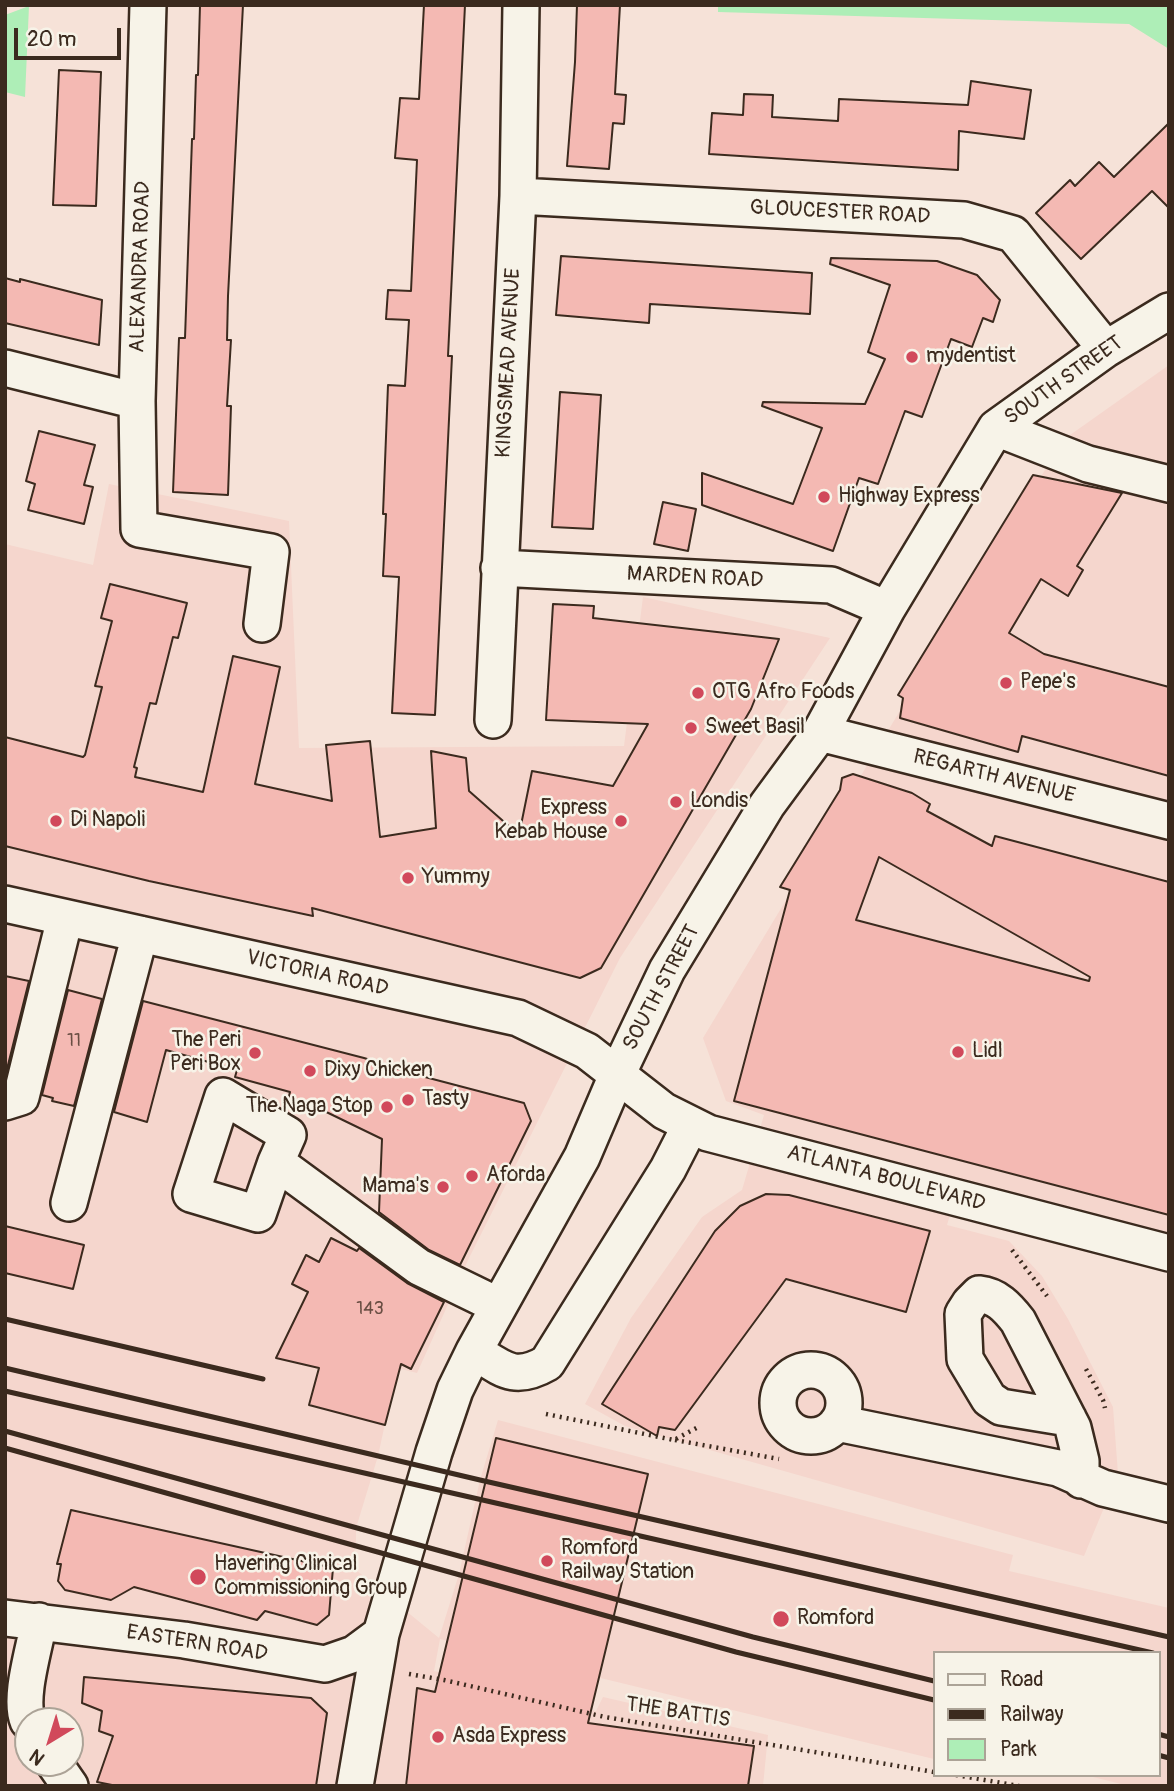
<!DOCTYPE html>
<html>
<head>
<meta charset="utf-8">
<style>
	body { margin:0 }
	#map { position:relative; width:1174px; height:1791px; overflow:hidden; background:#f6e2d8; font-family:Pangolin,sans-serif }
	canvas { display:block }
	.frame { position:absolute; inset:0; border:7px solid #3b2a1e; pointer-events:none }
	.legend { position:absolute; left:933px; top:1651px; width:228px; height:126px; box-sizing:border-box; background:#f7f3e8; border:2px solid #aca397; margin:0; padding:9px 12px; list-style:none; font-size:21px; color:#3b2a1e }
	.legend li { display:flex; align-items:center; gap:14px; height:35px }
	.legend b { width:35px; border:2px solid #aca397 }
	.north { position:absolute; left:14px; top:1707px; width:70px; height:70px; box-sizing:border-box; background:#f7f3e8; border:2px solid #aca397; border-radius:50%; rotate:218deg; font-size:19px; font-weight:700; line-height:28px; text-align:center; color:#3b2a1e }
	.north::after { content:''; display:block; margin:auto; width:24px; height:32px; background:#d1495b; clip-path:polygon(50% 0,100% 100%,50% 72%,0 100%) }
	.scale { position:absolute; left:14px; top:28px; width:107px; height:32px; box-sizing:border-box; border:4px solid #3b2a1e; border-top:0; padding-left:9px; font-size:21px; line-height:24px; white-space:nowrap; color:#3b2a1e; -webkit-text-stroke:5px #f7f3e8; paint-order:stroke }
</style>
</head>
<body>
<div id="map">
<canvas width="1174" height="1791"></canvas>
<div class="frame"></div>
<ul class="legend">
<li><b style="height:9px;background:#f7f3e8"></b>Road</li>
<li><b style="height:9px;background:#3b2a1e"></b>Railway</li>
<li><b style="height:19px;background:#aeeeb7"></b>Park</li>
</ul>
<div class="north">N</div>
<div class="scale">20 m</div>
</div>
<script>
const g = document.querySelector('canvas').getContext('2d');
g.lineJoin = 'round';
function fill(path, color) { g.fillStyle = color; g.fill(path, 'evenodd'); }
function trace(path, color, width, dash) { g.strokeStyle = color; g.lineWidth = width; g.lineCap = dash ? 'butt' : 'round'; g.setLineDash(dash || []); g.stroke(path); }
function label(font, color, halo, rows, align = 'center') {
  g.font = font + ' Pangolin,sans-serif'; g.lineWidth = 5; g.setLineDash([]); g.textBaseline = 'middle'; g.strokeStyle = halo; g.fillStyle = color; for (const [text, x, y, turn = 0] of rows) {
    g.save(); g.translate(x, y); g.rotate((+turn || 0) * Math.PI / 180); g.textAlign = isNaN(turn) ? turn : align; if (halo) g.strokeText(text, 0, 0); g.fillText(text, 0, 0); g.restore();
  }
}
const built = new Path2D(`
	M1169,365V1253L957,1191L947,1225L1009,1241L1042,1276L1068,1319L1113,1407L1118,1474L1084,1556L625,1426L585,1404L631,1318L702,1217L742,1190L764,1115L726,1101L703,1038L1063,440Z
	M109,484L289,521L299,748L624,746L643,597L830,638L620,958L469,1258L417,1373L397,1368L378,1456L356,1528V1545L350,1565L439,1638L459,1574L480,1480L498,1420L1013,1555L1009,1571L1169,1608V1786H1129L1085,1775H1158V1653H934V1759L440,1639L434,1671L596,1711L603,1697L768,1735L763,1786H5V544L93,565ZM28,1721H70V1763H28Z`);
const green = new Path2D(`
	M718,5H1169V49L1129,24L718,12Z
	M29,6L25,97L5,92V15Z`);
const building = new Path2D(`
	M200,5H243L228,296L227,340H231L227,406H231L228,495L173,492L179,338H185L192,139H194L196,75H198Z
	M424,5H465L448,356H452L435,715L392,713L399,577L383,576L386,514H383L388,385L405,386L409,320L386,319L388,290L411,291L417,160L395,158L400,98L419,99Z
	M577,5H620L615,94L626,95L624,124L613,123L609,169L567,166L575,62Z
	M59,70L101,72L96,206L53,205Z
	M971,81L1031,90L1024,139L959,131L958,170L709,154L712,113L743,115L744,94L773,95L772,117L838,121L839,99L968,105Z
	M1169,123V208L1152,191L1081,259L1036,213L1070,180L1075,186L1099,162L1114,177Z
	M561,256L812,273L810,314L650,304L649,323L556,315Z
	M831,258L937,261L977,275L1000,300L993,322L983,318L972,347L951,339L922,417L905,411L878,484L859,478L833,551L702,505V473L793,504L822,428L762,406L763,402L865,404L885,359L868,352L890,285L830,264Z
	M5,278L20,282V279L102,300L99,345L5,323Z
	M560,392L601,395L593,529L552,527Z
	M39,431L95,445L84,485L93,487L84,524L28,510L35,484L26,481Z
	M1033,475L1122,493L1077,566L1083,570L1068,596L1041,579L1009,633L1044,654L1169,687V776L1022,736L1018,752L900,718L903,698L898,695Z
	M663,502L696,509L688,551L654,544Z
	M110,584L187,603L178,638L173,637L156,704L150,703L134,767L137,768L135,777L203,792L233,656L280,667L255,784L332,801L326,745L370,741L380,837L436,828L431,751L466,758L469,791L519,835L532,771L613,786L648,724L546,720L553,604L594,606L593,618L779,639L751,709L601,968L580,978L312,908L313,916L149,881L5,846V737L83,757L85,755L102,687L95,686L112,621L101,618Z
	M853,774L912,793L930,804L927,811L992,846L995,836L1169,882V1215L734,1101L790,890L780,887L840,790L842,778ZM879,857L1090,977L1089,981L856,920Z
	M5,976L29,981L5,1077Z
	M68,990L102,999L74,1106L52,1101L53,1098L42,1095Z
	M143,1001L364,1058L425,1077L524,1103L531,1121L460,1265L429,1250L379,1212L382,1139L316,1107L288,1100L290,1092L235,1077L237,1070L166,1050L147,1122L114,1112Z
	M766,1194L789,1195L930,1231L906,1312L786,1279L675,1430L659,1427L657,1436L602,1404L715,1231L740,1206Z
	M5,1226L84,1245L73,1289L5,1273Z
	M331,1238L357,1251L359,1248L407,1283L444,1302L411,1369L401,1364L385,1425L309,1405L319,1368L276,1358L308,1292L292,1284L306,1255L319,1262Z
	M496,1438L648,1474L588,1723L754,1746L748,1786H406L417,1688L435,1692Z
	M71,1510L333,1568L329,1615L317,1625L265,1611L257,1620L134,1587L111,1600L65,1590L58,1581L61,1564H57Z
	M84,1677L311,1698L327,1713L316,1786H117L97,1782L113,1736L99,1731L102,1711L82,1703Z`);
const path = new Path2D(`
	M1012,1250L1047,1296
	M1086,1369L1103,1400L1105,1408
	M546,1414L674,1440L700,1426
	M675,1440L779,1459
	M409,1674L444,1680L605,1717L934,1772
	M956,1775L1019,1786`);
const minor = new Path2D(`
	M148,5L137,401L139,529L271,552L262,624
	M518,196L964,220L1013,234L1106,349
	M5,368L137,401
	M996,428L1088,464L1169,484
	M499,568L831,585L887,609
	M493,720L518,196L521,5
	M820,733L1169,821
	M5,904L518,1018L587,1051L664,1111L708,1133L1169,1253
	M5,1102L21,1097L65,918
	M276,1162L288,1135L223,1096L191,1194L258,1214L276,1162L419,1267L499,1306
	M69,1203L140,934
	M474,1351C503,1369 514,1382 547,1363L668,1169L690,1126
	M778 1403a33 33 0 1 1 66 0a33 33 0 1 1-66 0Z
	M1068,1418L1001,1407L989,1399L965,1359L963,1314L970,1303L979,1294C997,1296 1007,1307 1018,1321L1073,1428L1081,1461V1480
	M837,1423L1058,1468L1103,1488L1169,1504
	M5,1618L184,1640L325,1664L354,1654L381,1634
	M28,1721C18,1698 35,1647 39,1621
	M54,1763L70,1786
	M355,1786L381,1634L434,1452L455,1390L474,1351L582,1157L617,1075L667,970L767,805L820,733L887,609L996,428L1106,349L1169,311`);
const rail = new Path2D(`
	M5,1319L263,1379
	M5,1368L480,1480L1169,1637
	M5,1391L1153,1653
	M5,1431L753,1637L934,1681
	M5,1448L736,1652L934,1700
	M1158,1734L1169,1737
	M1158,1755L1169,1758`);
const markers = [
	[912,357,7,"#d1495b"],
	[824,497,7,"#d1495b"],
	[1006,683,7,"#d1495b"],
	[698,693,7,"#d1495b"],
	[691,728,7,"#d1495b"],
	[676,802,7,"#d1495b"],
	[56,821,7,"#d1495b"],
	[621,821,7,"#d1495b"],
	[408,878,7,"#d1495b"],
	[958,1052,7,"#d1495b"],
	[255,1053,7,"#d1495b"],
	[310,1071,7,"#d1495b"],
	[408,1100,7,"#d1495b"],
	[387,1107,7,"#d1495b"],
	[472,1176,7,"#d1495b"],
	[443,1187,7,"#d1495b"],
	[547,1561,7,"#d1495b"],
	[198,1577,9,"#d1495b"],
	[781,1619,9,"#d1495b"],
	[438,1737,7,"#d1495b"]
];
const numberNames = [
	["11",74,1041],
	["143",370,1309]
];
const streetNames = [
	["GLOUCESTER ROAD",840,213,3],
	["ALEXANDRA ROAD",141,267,-88],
	["KINGSMEAD AVENUE",509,363,-87],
	["SOUTH STREET",1064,381,-35],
	["MARDEN ROAD",695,578,3],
	["REGARTH AVENUE",994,777,14],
	["VICTORIA ROAD",317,974,13],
	["SOUTH STREET",662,988,-62],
	["ATLANTA BOULEVARD",886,1179,15],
	["EASTERN ROAD",197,1644,9],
	["THE BATTIS",678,1713,9]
];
const poiNames = [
	["mydentist",926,357],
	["Highway Express",838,497],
	["Pepe's",1020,683],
	["OTG Afro Foods",712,693],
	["Sweet Basil",705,728],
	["Londis",690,802],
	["Express",607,809,"right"],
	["Kebab House",607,833,"right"],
	["Di Napoli",70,821],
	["Yummy",422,878],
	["The Peri",241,1041,"right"],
	["Peri Box",241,1065,"right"],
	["Lidl",972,1052],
	["Dixy Chicken",324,1071],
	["Tasty",422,1100],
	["The Naga Stop",373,1107,"right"],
	["Aforda",486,1176],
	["Mama's",429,1187,"right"],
	["Romford",561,1549],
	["Railway Station",561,1573],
	["Havering Clinical",214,1565],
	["Commissioning Group",214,1589],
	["Romford",797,1619],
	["Asda Express",452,1737]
];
fill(built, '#f5d6cd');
fill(green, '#aeeeb7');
fill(building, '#f4b9b3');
trace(building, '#3b2a1e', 2);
trace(minor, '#3b2a1e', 40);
trace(path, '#3b2a1e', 4.5, [2, 5]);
trace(minor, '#f7f3e8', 35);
trace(rail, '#3b2a1e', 5);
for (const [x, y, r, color] of markers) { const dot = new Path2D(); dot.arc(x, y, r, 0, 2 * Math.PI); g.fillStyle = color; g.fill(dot); trace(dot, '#f7f3e8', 2.5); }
label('18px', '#694e43', null, numberNames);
label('21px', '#3b2a1e', '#f7f3e8', streetNames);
label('21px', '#3b2a1e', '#f7f3e8', poiNames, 'left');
</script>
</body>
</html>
